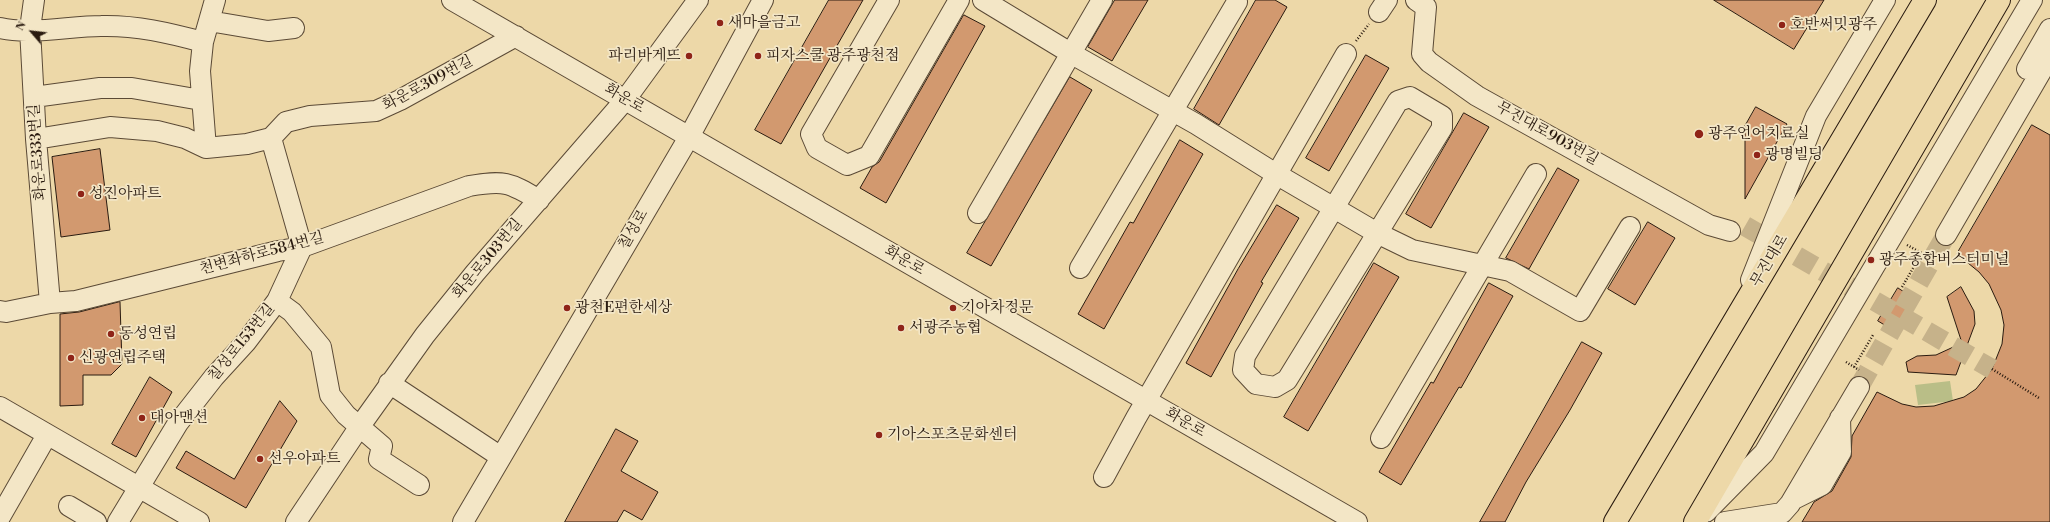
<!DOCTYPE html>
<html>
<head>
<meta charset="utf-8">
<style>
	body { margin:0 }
	#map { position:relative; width:2050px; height:522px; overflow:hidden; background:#edd8a8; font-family:"Libre Bodoni",serif }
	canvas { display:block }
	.north { position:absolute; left:12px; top:12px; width:40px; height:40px; -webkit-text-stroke:3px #f3e6c6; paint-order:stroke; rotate:298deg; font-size:11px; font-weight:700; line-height:16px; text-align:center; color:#2a1b10 }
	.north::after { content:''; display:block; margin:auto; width:14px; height:18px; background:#2a1b10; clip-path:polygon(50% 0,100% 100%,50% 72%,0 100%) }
</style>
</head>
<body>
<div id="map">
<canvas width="2050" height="522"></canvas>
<div class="north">N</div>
</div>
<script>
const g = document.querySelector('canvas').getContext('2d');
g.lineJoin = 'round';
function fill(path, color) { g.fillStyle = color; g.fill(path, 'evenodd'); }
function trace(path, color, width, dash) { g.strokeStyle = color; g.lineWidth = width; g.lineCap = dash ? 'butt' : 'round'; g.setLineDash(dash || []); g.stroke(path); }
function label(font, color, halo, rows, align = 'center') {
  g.font = font + ' "Libre Bodoni","Noto Serif KR",serif'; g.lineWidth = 3.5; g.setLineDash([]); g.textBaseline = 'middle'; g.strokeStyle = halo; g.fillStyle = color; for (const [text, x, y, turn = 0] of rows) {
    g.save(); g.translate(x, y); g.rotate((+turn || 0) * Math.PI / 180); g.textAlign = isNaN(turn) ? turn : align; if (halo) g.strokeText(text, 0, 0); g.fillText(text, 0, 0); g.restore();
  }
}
const green = new Path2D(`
	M1950,381L1953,401L1918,405L1915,385Z`);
const building = new Path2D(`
	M829,0H863L781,144L755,130Z
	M1115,0H1148L1112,61L1088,47Z
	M1256,0H1275L1287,7L1219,125L1194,109Z
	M1714,0H1824L1794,49Z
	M964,15L985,26L886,203L860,188L872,167L879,162Z
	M1366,55L1389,68L1329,171L1306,158Z
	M1070,77L1092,90L991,266L967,253Z
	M1756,107L1787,124L1745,199V126Z
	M1464,113L1489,127L1431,228L1406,214Z
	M2032,125L2050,135V522H1802L1814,502L1832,491L1851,457L1852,436L1877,392L1902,404L1916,407L1934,406L1964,397L1976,389L1992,369L2002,344L2004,325L2001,310L1989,284L1979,272L1957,254Z
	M1180,140L1203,154L1104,329L1078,314L1130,222L1133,223Z
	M100,149L110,230L61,237L52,157Z
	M1558,168L1579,180L1529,269L1506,258Z
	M1277,205L1299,218L1261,282L1263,283L1211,377L1186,363L1238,269Z
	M1648,222L1675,238L1635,305L1608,289Z
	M1374,263L1399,277L1308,431L1284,417Z
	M1489,283L1513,296L1461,388L1459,387L1401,485L1379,472L1431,382L1433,383Z
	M1961,287L1974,311L1975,324L1956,375L1908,372L1906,362L1917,356L1936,355L1962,343L1947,297Z
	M1898,288L1915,299L1896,332L1878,321Z
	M120,302L122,364L111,375H83V405L60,406V314L79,312Z
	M1582,342L1602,353L1570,410L1526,482L1505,522H1480Z
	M150,377L172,392L136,457L112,444Z
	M280,401L297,421L246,508L176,468L186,451L234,479Z
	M616,429L638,441L621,471L658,492L642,520L624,510L617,522H565Z`);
const minorTunnel = new Path2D(`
	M1745,226L1992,369
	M1859,387L1946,235`);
const path = new Path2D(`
	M1356,41L1369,24
	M1907,245L1929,257
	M1902,287L1922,253
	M1846,362L1859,370
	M1854,367L1873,335
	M1992,369L2039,398`);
const minor = new Path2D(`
	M34,0L30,29L36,139L50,303
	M452,0L1357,522
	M889,0L811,134L817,148L847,165L869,156L959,0
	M983,0L1072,54L1196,124L1276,174L1377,233L1412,250L1510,271L1580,311L1630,227
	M1416,0L1426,7L1422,54L1429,62L1477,96L1709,225L1730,231
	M1379,12L1387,0
	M209,21L268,31L294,28
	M0,28C28,35 71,26 101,26C136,25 169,33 203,42
	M2027,69L2050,29
	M34,97L100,88H132L201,100
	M1410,97L1442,116V128L1287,380L1275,387L1256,384L1243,370L1245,356L1398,101Z
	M36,139L110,127L157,131L185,138L206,148L247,144L271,138L286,122L310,116L376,111L400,100L516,36
	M206,148L200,71L203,42L215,0
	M978,213L1102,0
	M1946,235L2050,56
	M1080,268L1237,2
	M1751,280L1816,116L1885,0
	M277,301L292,312L321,347L330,395L346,415L382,446L379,459L419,485
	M0,311L6,312L50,303L76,301L278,251L302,247L469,186C504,180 509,182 539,200
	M389,383L501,457
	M0,407L199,522
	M1381,438L1536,174
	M1104,477L1136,418L1346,54
	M1794,499L1822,485L1841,452L1840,418
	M69,506L96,522
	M1706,512L1764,453L2032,0
	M0,517L47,435
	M118,522L178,423L214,377L246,342L277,301L302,247L271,138
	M296,522L360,426L425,335L475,273L625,100L698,0
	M463,522L689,137L763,0
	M1725,522L1782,513L1790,504L1859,387`);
const major = new Path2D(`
	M1615,522L1925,0
	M1695,522L1999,0`);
const markers = [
	[720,23,4,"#8f2418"],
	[1782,25,4,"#8f2418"],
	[689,56,4,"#8f2418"],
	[758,56,4,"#8f2418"],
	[1699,134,5,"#8f2418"],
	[1757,155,4,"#8f2418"],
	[81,194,4,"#8f2418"],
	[1871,260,4,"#8f2418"],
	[567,308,4,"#8f2418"],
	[953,308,4,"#8f2418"],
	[901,328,4,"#8f2418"],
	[111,334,4,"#8f2418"],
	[71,358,4,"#8f2418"],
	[142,418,4,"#8f2418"],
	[879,435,4,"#8f2418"],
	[260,459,4,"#8f2418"]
];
const poiNames = [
	["새마을금고",728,23],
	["호반써밋광주",1790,25],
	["파리바게뜨",681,56,"right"],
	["피자스쿨 광주광천점",766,56],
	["광주언어치료실",1708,134],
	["광명빌딩",1765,155],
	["성진아파트",89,194],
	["광주종합버스터미널",1879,260],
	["광천E편한세상",575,308],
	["기아차정문",961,308],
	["서광주농협",909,328],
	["동성연립",119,334],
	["신광연립주택",79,358],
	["대아맨션",150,418],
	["기아스포츠문화센터",887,435],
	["선우아파트",268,459]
];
const streetNames = [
	["화운로309번길",428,84,-28],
	["화운로",624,99,30],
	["무진대로903번길",1547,134,29],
	["화운로333번길",38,152,-94],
	["칠성로",634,230,-60],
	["천변좌하로584번길",262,254,-15],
	["화운로303번길",488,259,-50],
	["화운로",904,261,30],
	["무진대로",1770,261,-59],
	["칠성로153번길",242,343,-51],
	["화운로",1185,423,30]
];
fill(green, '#b9be87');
fill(building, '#d2996f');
trace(building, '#2a1b10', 1);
trace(minorTunnel, '#c6b28a', 20, [20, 10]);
trace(minor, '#5b4a36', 22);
trace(major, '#2a1b10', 24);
trace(path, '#2a1b10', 2.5, [1, 2]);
trace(minor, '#f3e6c6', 20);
trace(major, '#edd8a8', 22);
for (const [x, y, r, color] of markers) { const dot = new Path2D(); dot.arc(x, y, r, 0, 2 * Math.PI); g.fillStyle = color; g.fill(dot); trace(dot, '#f3e6c6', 1.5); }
label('15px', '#2a1b10', '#f3e6c6', poiNames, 'left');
label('15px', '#2a1b10', '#f3e6c6', streetNames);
</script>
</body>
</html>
